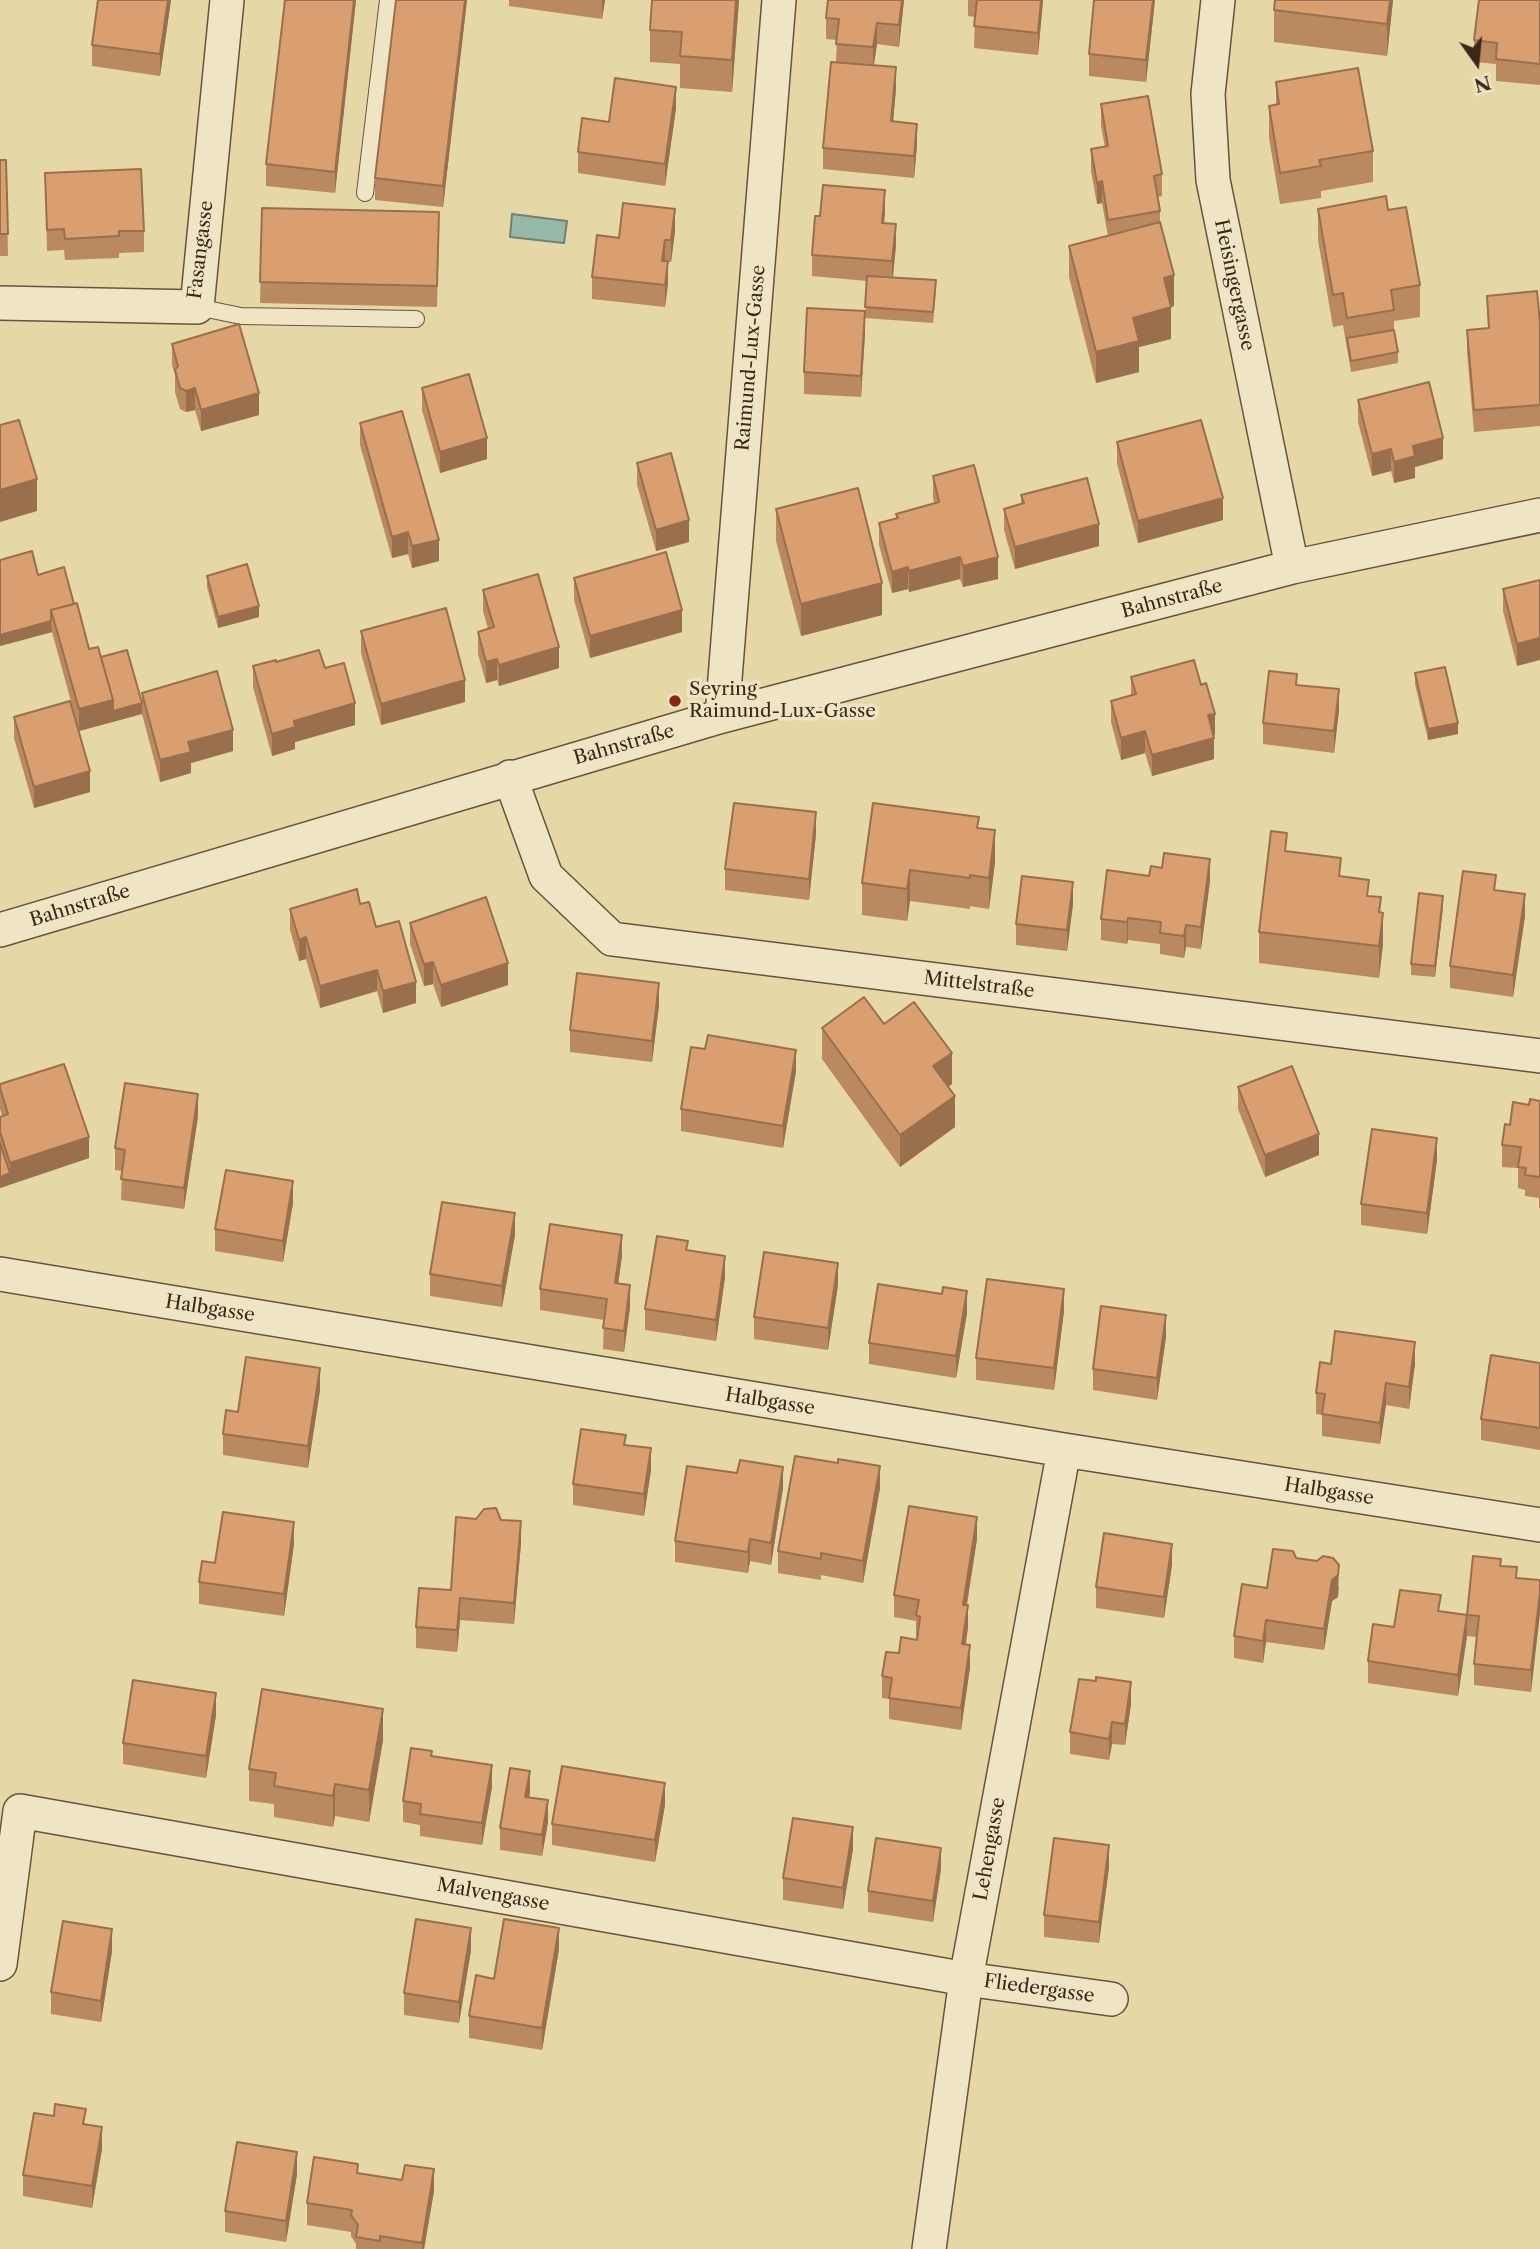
<!DOCTYPE html>
<html>
<head>
<meta charset="utf-8">
<style>
	body { margin:0 }
	#map { position:relative; width:1540px; height:2249px; overflow:hidden; background:#e6d7a6; font-family:"Libre Caslon Text",serif }
	canvas { display:block }
	.north { position:absolute; left:1442px; top:28px; width:70px; height:70px; -webkit-text-stroke:5px #efe5c5; paint-order:stroke; rotate:165deg; font-size:19px; font-weight:700; line-height:28px; text-align:center; color:#3e271a }
	.north::after { content:''; display:block; margin:auto; width:24px; height:32px; background:#3e271a; clip-path:polygon(50% 0,100% 100%,50% 72%,0 100%) }
</style>
</head>
<body>
<div id="map">
<canvas width="1540" height="2249"></canvas>
<div class="north">N</div>
</div>
<script>
const g = document.querySelector('canvas').getContext('2d');
g.lineJoin = 'round';
function fill(path, color) { g.fillStyle = color; g.fill(path, 'evenodd'); }
function trace(path, color, width, dash) { g.strokeStyle = color; g.lineWidth = width; g.lineCap = dash ? 'butt' : 'round'; g.setLineDash(dash || []); g.stroke(path); }
function label(font, color, halo, rows, align = 'center') {
  g.font = font + ' "Libre Caslon Text",serif'; g.lineWidth = 7; g.setLineDash([]); g.textBaseline = 'middle'; g.strokeStyle = halo; g.fillStyle = color; for (const [text, x, y, turn = 0] of rows) {
    g.save(); g.translate(x, y); g.rotate((+turn || 0) * Math.PI / 180); g.textAlign = isNaN(turn) ? turn : align; if (halo) g.strokeText(text, 0, 0); g.fillText(text, 0, 0); g.restore();
  }
}
const water = new Path2D(`
	M512,214L567,221L564,243L510,237Z`);
const service = new Path2D(`
	M365,193L388,0
	M197,307L241,316L416,319`);
const minor = new Path2D(`
	M1218,0L1208,94L1213,180L1292,567
	M0,303L197,307L227,0
	M722,716L779,0
	M510,777L546,876L612,939L1540,1056
	M0,930L722,716L1292,567L1540,515
	M0,1274L1064,1450L1540,1525
	M0,1964L20,1811L966,1979L1111,1999
	M929,2249L966,1979L1064,1450`);
const wall = new Path2D(`
	M171,0L160,76L92,66V45Z
	M356,0L335,193L266,186V164Z
	M467,0L443,207L375,200V178Z
	M509,0H605L602,19L509,6Z
	M652,0H739L732,92L680,88V64L650,62V30Z
	M828,0H904L899,47L877,44L874,65L896,89L893,122L917,145L914,178L823,169V148L836,62L837,40L826,39V18Z
	M968,0H1043L1038,55L974,48L975,17L968,16Z
	M1155,0L1146,82L1089,76V54Z
	M1393,0L1387,56L1274,42V10Z
	M1540,0V85L1496,81V64L1474,62V40Z
	M1276,82L1373,151V182L1321,191V198L1280,204L1269,138V106L1276,105Z
	M1101,104L1162,174V196L1158,197L1160,211V223L1174,306L1171,307V339L1139,347V372L1096,383L1069,277V246L1108,236L1102,203L1097,204L1091,171V149L1105,147L1101,126Z
	M676,108L665,186L578,173V152L609,122Z
	M0,160H6L8,256H0Z
	M45,173L144,231V252L119,253V258L65,260L64,250L47,251Z
	M262,208L439,234L437,307L260,303Z
	M1318,209L1388,210L1420,285V317L1394,321V330L1398,352V363L1351,372L1343,325L1333,327L1318,240Z
	M885,212L884,223L896,246L893,277L936,291L933,323L865,318L867,281L812,276V255Z
	M675,231L671,262H668V283L665,307L592,299V277L619,238Z
	M1487,296L1540,322V426L1474,432L1467,352V330L1488,328Z
	M865,333L861,397L804,394V372Z
	M172,344L259,415L201,431L195,410L186,412L180,409L175,392V375L172,365Z
	M422,388L487,459L440,473L422,410Z
	M1358,400L1443,459L1415,467V478L1394,483L1391,471L1372,476L1358,422Z
	M360,423L439,561L412,568L408,554L392,558L360,445Z
	M1117,442L1223,520L1138,543L1117,464Z
	M637,463L689,542L656,551L637,485Z
	M933,476L998,579L963,587L960,579L909,592L908,589L892,593L879,545V523L896,519V514L934,503L933,497Z
	M1021,495L1099,546L1015,569L1004,530V509L1021,504Z
	M776,509L882,615L801,636L776,541Z
	M38,575L74,604L89,649L101,657L142,703V693L233,751L191,763V773L160,782L142,714L79,731L52,632L0,646Z
	M207,576L259,617L218,628L207,587Z
	M574,578L682,632L590,658L574,600Z
	M1540,580L1517,666L1503,611V589Z
	M483,590L559,668L499,686L497,680L486,683L478,654V632L488,629L483,611Z
	M361,631L465,702L381,725L361,653Z
	M276,662L325,668L355,725L295,742V749L272,756L253,687V666Z
	M1415,673L1458,734L1428,740L1415,684Z
	M1131,677L1215,735L1213,736L1214,759L1152,776L1145,753L1121,760L1111,722V701L1131,696Z
	M1339,710L1334,753L1263,744V723Z
	M14,717L90,792L34,808L14,738Z
	M979,828L995,862L989,909L970,906V909L910,901L907,921L862,915V883Z
	M816,834L809,900L725,890V869Z
	M1287,851L1341,877L1369,896L1381,912L1383,944L1379,978L1259,963V932Z
	M1149,876L1210,881L1201,949L1186,947L1184,958L1160,954V944L1128,940L1127,944L1101,940V919Z
	M1496,890L1525,916L1513,997L1450,988V966Z
	M360,904L376,927L416,1003L383,1013L377,991L320,1008L306,959L299,961L290,930V909Z
	M1073,904L1067,951L1016,945V924Z
	M1443,907L1435,977L1411,975V964Z
	M410,923L508,985L441,1007L433,984L424,986L410,944Z
	M659,1005L652,1062L570,1052V1030Z
	M884,1024L952,1084L948,1087L955,1127L900,1167L822,1059V1028Z
	M796,1071L783,1148L681,1131V1109Z
	M0,1084L89,1158L0,1188V1117L2,1116L0,1109Z
	M1238,1087L1319,1155L1265,1177L1238,1109Z
	M1540,1101V1208H1539V1198L1525,1196V1190L1518,1188V1168L1502,1167V1145L1510,1125L1529,1105Z
	M198,1116L184,1209L121,1200L122,1171L115,1170V1148Z
	M1437,1160L1427,1234L1361,1225V1204Z
	M293,1203L283,1262L215,1251V1229Z
	M515,1235L502,1307L430,1296V1274Z
	M688,1250L725,1277L716,1341L645,1330V1309Z
	M622,1256L618,1284L630,1307L624,1352L603,1349L604,1320L540,1310V1289Z
	M838,1285L828,1350L754,1339V1317Z
	M1064,1311L1054,1390L976,1380V1358Z
	M967,1313L956,1378L869,1364V1343Z
	M1166,1337L1157,1400L1093,1390V1369Z
	M1540,1363V1450L1481,1440V1419Z
	M1331,1364H1415L1409,1409L1386,1405L1380,1444L1322,1436V1415L1316,1414V1393Z
	M320,1390L308,1468L223,1455V1434Z
	M626,1445L651,1470L644,1516L573,1505V1484Z
	M838,1463L880,1488L863,1583L821,1575V1580L778,1573V1551Z
	M737,1473L783,1488L771,1565L750,1561L748,1573L675,1562V1541Z
	M501,1520L521,1543L514,1624L460,1620L457,1652L416,1648V1627L451,1590Z
	M977,1539L967,1605L968,1627L966,1645L970,1667L961,1730L889,1719V1699L882,1698V1676L899,1653L917,1640V1637L916,1636V1621L894,1617V1595Z
	M294,1544L284,1616L199,1604V1582L215,1563Z
	M1172,1565L1164,1618L1096,1608V1587Z
	M1501,1566L1517,1578L1540,1580L1531,1692L1474,1685V1664L1477,1637L1467,1636L1458,1696L1368,1683V1661L1394,1627L1441,1612L1467,1615Z
	M1339,1587L1338,1597L1332,1601L1324,1650L1266,1642L1263,1663L1234,1658V1636L1267,1588Z
	M1131,1704L1125,1745L1112,1744L1109,1760L1070,1754V1732Z
	M216,1715L206,1778L123,1764V1743Z
	M383,1740L369,1822L335,1816L333,1827L274,1817V1804L249,1801V1769Z
	M432,1756L492,1787L482,1845L420,1836V1825L403,1822V1801Z
	M530,1793L529,1797L548,1822L542,1856L500,1850V1828Z
	M665,1805L655,1862L552,1845V1824Z
	M853,1849L843,1909L783,1900V1878Z
	M1109,1867L1099,1943L1044,1937V1915Z
	M941,1869L933,1922L868,1912V1891Z
	M559,1949L542,2050L469,2038V2016Z
	M471,1950L459,2023L404,2015V1993Z
	M112,1951L101,2022L51,2014V1992Z
	M86,2124L102,2149L92,2208L23,2196V2175Z
	M358,2173L434,2191L424,2249H356V2244L351,2236V2232L307,2225V2203Z
	M297,2174L286,2242L225,2232V2211Z`);
const shadedWall = new Path2D(`
	M168,0H171L160,76V54Z
	M354,0H356L335,193V172Z
	M465,0H467L443,207V186Z
	M602,0H605L602,19Z
	M736,0H739L732,92V60Z
	M902,0H904L899,47V25Z
	M1041,0H1043L1038,55V33Z
	M1153,0H1155L1146,82V60Z
	M1390,0H1393L1387,56V24Z
	M877,23V44L873,69V47Z
	M896,67V89L891,143V121Z
	M676,87V108L665,186V164Z
	M917,124V145L914,178V156Z
	M1102,181V203L1097,204V183Z
	M885,190V212L882,244V223Z
	M675,209V231L671,262V240Z
	M896,224V246L892,283V261Z
	M665,240V261H662Z
	M668,261V283L665,307V285Z
	M1174,275V306L1164,309V278Z
	M1171,307V339L1139,347V372L1096,383V352L1133,318Z
	M865,311V333L861,397V376Z
	M195,388V410L186,412V391Z
	M259,393V415L201,431V410Z
	M487,438V459L440,473V452Z
	M1443,438V459L1415,467V478L1394,483V462L1413,446Z
	M1391,449V471L1372,476V454Z
	M37,479V511L0,522V490Z
	M1223,498V520L1138,543V521Z
	M689,520V542L656,551V530Z
	M1099,524V546L1015,569V547Z
	M408,532V554L392,558V537Z
	M439,540V561L412,568V546Z
	M960,557V579L909,592V571Z
	M998,557V579L963,587V566Z
	M908,567V589L892,593V572Z
	M882,583V615L801,636V604Z
	M259,606V617L218,628V617Z
	M682,610V632L590,658V636Z
	M51,621L52,632L0,646V635Z
	M1540,638V660L1517,666V644Z
	M559,647V668L499,686V665Z
	M497,659V680L486,683V662Z
	M465,680V702L381,725V704Z
	M1339,689V710L1334,753V731Z
	M113,700L142,703V714L79,731V709Z
	M355,703V725L295,742V749L272,756V734L294,721Z
	M1215,714V735L1208,737V715Z
	M1458,723V734L1428,740V729Z
	M233,730V751L191,763V773L160,782V760L188,742Z
	M1145,731V753L1121,760V738Z
	M1214,738V759L1152,776V755Z
	M90,771V792L34,808V787Z
	M816,812V834L809,900V879Z
	M995,830V862L989,909V878Z
	M1210,859V881L1201,949V927Z
	M910,870V901L907,921V889Z
	M1073,882V904L1067,951V930Z
	M1525,894V916L1513,997V975Z
	M1443,896V907L1435,977V966Z
	M1383,913V944L1379,978V946Z
	M1128,918V940L1127,944V922Z
	M1186,925V947L1184,958V936Z
	M306,937V959L299,961V940Z
	M433,962V984L424,986V964Z
	M508,963V985L441,1007V985Z
	M377,970V991L320,1008V986Z
	M416,982V1003L383,1013V991Z
	M659,983V1005L652,1062V1041Z
	M796,1050V1071L783,1148V1126Z
	M952,1053V1084L933,1097V1066Z
	M198,1094V1116L184,1209V1188Z
	M955,1096V1127L900,1167V1135Z
	M1319,1134V1155L1265,1177V1155Z
	M89,1137V1158L0,1188V1177L10,1173V1163Z
	M1437,1138V1160L1427,1234V1213Z
	M293,1181V1203L283,1262V1241Z
	M515,1213V1235L502,1307V1286Z
	M622,1235V1256L615,1305V1283Z
	M725,1256V1277L716,1341V1320Z
	M838,1263V1285L828,1350V1328Z
	M630,1285V1307L624,1352V1331Z
	M1064,1289V1311L1054,1390V1368Z
	M967,1291V1313L956,1378V1356Z
	M1166,1315V1337L1157,1400V1378Z
	M1415,1342V1364L1409,1409V1387Z
	M320,1368V1390L308,1468V1446Z
	M1386,1383V1405L1380,1444V1423Z
	M651,1448V1470L644,1516V1494Z
	M880,1466V1488L863,1583V1561Z
	M783,1467V1488L771,1565V1543Z
	M977,1517V1539L963,1627V1605Z
	M521,1521V1543L514,1624V1603Z
	M294,1522V1544L284,1616V1594Z
	M750,1539V1561L748,1573V1552Z
	M1172,1544V1565L1164,1618V1597Z
	M1339,1565L1338,1597L1332,1601L1324,1650V1629L1332,1580Z
	M1540,1592V1614L1531,1692V1670Z
	M460,1598V1620L457,1652V1630Z
	M968,1605V1627L962,1666V1644Z
	M1467,1615V1636L1458,1696V1675Z
	M1266,1620V1642L1263,1663V1641Z
	M970,1645V1667L961,1730V1708Z
	M1131,1682V1704L1125,1745V1724Z
	M216,1693V1715L206,1778V1756Z
	M383,1709V1740L369,1822V1790Z
	M1112,1722V1744L1109,1760V1739Z
	M492,1765V1787L482,1845V1823Z
	M530,1771V1793L525,1818V1797Z
	M665,1783V1805L655,1862V1840Z
	M335,1784V1816L333,1827V1796Z
	M548,1800V1822L542,1856V1835Z
	M853,1827V1849L843,1909V1888Z
	M1109,1845V1867L1099,1943V1922Z
	M941,1848V1869L933,1922V1901Z
	M471,1928V1950L459,2023V2002Z
	M559,1928V1949L542,2050V2028Z
	M112,1929V1951L101,2022V2001Z
	M102,2127V2149L92,2208V2186Z
	M297,2152V2174L286,2242V2221Z
	M434,2169V2191L424,2249H422V2243Z`);
const building = new Path2D(`
	M98,0H168L160,54L92,45Z
	M285,0H354L335,172L266,164Z
	M396,0H465L443,186L375,178Z
	M652,0H736L732,60L680,56L682,32L650,30Z
	M828,0H902L899,25L877,23L873,47L836,44L839,19L826,18Z
	M977,0H1041L1038,33L974,26Z
	M1094,0H1153L1146,60L1089,54Z
	M1275,0H1390L1387,24L1274,10Z
	M1479,0H1540V64L1496,59L1497,43L1474,40Z
	M831,62L896,67L891,121L917,124L914,156L823,148Z
	M1358,68L1373,151L1319,160L1321,166L1280,173L1269,106L1279,104L1276,82Z
	M615,78L676,87L665,164L578,152L582,118L609,122Z
	M1148,96L1162,174L1154,176L1160,211L1108,220L1102,181L1097,183L1091,149L1108,146L1101,104Z
	M0,160H6L8,234H0Z
	M141,169L144,231H119V236L65,239L64,229L47,230L45,173Z
	M823,185L885,190L882,223L896,224L892,261L812,255L815,216H820Z
	M1386,196L1388,210L1406,207L1420,285L1391,290L1394,310L1347,318L1343,293L1333,295L1318,209Z
	M623,203L675,209L671,240H665L662,261H668L665,285L592,277L597,235L619,238Z
	M262,208L439,212L437,286L260,282Z
	M1160,222L1174,275L1164,278L1171,307L1133,318L1139,341L1096,352L1069,246Z
	M867,276L936,280L933,312L865,307Z
	M1537,291L1540,322V405L1474,410L1467,330L1489,328L1487,296Z
	M807,308L865,311L861,376L804,372Z
	M239,324L259,393L201,410L195,388L186,391L180,388L175,370L178,366L172,344Z
	M1394,330L1398,352L1351,361L1347,338Z
	M469,374L487,438L440,452L422,388Z
	M1429,382L1443,438L1413,446L1415,456L1394,462L1391,449L1372,454L1358,400Z
	M402,411L439,540L412,546L408,532L392,537L360,423Z
	M19,420L37,479L0,490V425Z
	M1201,420L1223,498L1138,521L1117,442Z
	M671,453L689,520L656,530L637,463Z
	M974,465L998,557L963,566L960,557L909,571L908,567L892,572L879,523L898,518L896,514L939,502L933,476Z
	M1087,478L1099,524L1015,547L1004,509L1024,503L1021,495Z
	M858,488L882,583L801,604L776,509Z
	M32,551L38,575L64,567L74,604L51,610V621L0,635V560Z
	M666,552L682,610L590,636L574,578Z
	M247,564L259,606L218,617L207,576Z
	M538,574L559,647L499,665L497,659L486,662L478,632L494,627L483,590Z
	M1540,580V638L1517,644L1503,589Z
	M77,603L89,649L98,647L113,700L79,709L51,610Z
	M446,608L465,680L381,704L361,631Z
	M127,650L142,703L113,711V700L101,657Z
	M319,650L325,668L344,663L355,703L294,721L295,727L272,734L253,666L276,660V662Z
	M1194,660L1201,685L1206,683L1215,714L1208,715L1214,738L1152,755L1145,731L1121,738L1111,701L1136,694L1131,677Z
	M1445,667L1458,723L1428,729L1415,673Z
	M217,671L233,730L188,742L191,752L160,760L142,693Z
	M1269,671L1297,674L1296,685L1339,689L1334,731L1263,723Z
	M70,701L90,771L34,787L14,717Z
	M734,803L816,812L809,879L725,869Z
	M873,803L979,817L977,828L995,830L989,878L970,875V878L910,870L907,889L862,883Z
	M1271,831L1287,833L1285,851L1341,858L1339,876L1369,880L1367,896L1381,897L1379,912L1383,913L1379,946L1259,932Z
	M1164,853L1210,859L1201,927L1186,925L1184,936L1160,933L1161,922L1128,918L1127,922L1101,919L1107,870L1149,876L1151,866L1162,868Z
	M1463,871L1496,875L1494,890L1525,894L1513,975L1450,966Z
	M1022,876L1073,882L1067,930L1016,924Z
	M357,889L360,904L369,902L376,927L399,921L416,982L383,991L377,970L320,986L306,937L299,940L290,909Z
	M1419,893L1443,896L1435,966L1411,964Z
	M486,897L508,963L441,985L433,962L424,964L410,923Z
	M577,973L659,983L652,1041L570,1030Z
	M864,997L884,1024L914,1002L952,1053L933,1066L955,1096L900,1135L822,1028Z
	M708,1035L796,1050L783,1126L681,1109L691,1047L705,1049Z
	M64,1064L89,1137L10,1163L0,1132V1117L8,1114L0,1088V1084Z
	M1292,1066L1319,1134L1265,1155L1238,1087Z
	M125,1083L198,1094L184,1188L121,1179L125,1150L115,1148Z
	M1530,1099L1540,1101V1177L1525,1175L1526,1168L1518,1167L1521,1147L1502,1145L1505,1124L1510,1125L1513,1102L1529,1105Z
	M1372,1129L1437,1138L1427,1213L1361,1204Z
	M0,1143L10,1173L0,1177Z
	M226,1170L293,1181L283,1241L215,1229Z
	M442,1202L515,1213L502,1286L430,1274Z
	M550,1224L622,1235L615,1283L630,1285L624,1331L603,1328L607,1299L540,1289Z
	M657,1236L688,1241L686,1250L725,1256L716,1320L645,1309Z
	M764,1252L838,1263L828,1328L754,1317Z
	M987,1279L1064,1289L1054,1368L976,1358Z
	M878,1284L942,1294L943,1287L967,1291L956,1356L869,1343Z
	M1101,1306L1166,1315L1157,1378L1093,1369Z
	M1335,1331L1415,1342L1409,1387L1386,1383L1380,1423L1322,1414L1325,1394L1316,1393L1320,1362L1331,1364Z
	M1491,1355L1540,1363V1428L1481,1419Z
	M246,1357L320,1368L308,1446L223,1434L226,1410L238,1412Z
	M581,1429L626,1435L624,1445L651,1448L644,1494L573,1484Z
	M795,1456L838,1463V1459L880,1466L863,1561L821,1553V1559L778,1551Z
	M740,1460L783,1467L771,1543L750,1539L748,1552L675,1541L687,1466L737,1473Z
	M909,1506L977,1517L963,1605H968L962,1644L970,1645L961,1708L889,1698L892,1678L882,1676L886,1652L899,1653L901,1637L917,1640L920,1617L916,1615L919,1600L894,1595Z
	M496,1508L501,1520L521,1521L514,1603L460,1598L457,1630L416,1627L419,1588L451,1590L456,1517L476,1519L484,1509Z
	M223,1512L294,1522L284,1594L199,1582L202,1561L215,1563Z
	M1104,1533L1172,1544L1164,1597L1096,1587Z
	M1273,1549L1293,1551L1296,1558L1317,1561L1323,1556L1333,1558L1339,1565L1338,1575L1332,1580L1324,1629L1266,1620L1263,1641L1234,1636L1242,1584L1267,1588Z
	M1473,1556L1501,1559L1500,1566L1517,1567L1516,1578L1540,1580V1592L1531,1670L1474,1664L1479,1616L1467,1615Z
	M1400,1590L1441,1595L1438,1611L1467,1615L1458,1675L1368,1661L1373,1624L1394,1627Z
	M1096,1677L1131,1682L1125,1724L1112,1722L1109,1739L1070,1732L1079,1679L1096,1681Z
	M133,1680L216,1693L206,1756L123,1743Z
	M262,1689L383,1709L369,1790L335,1784L333,1796L274,1786L276,1773L249,1769Z
	M411,1748L432,1751L431,1756L492,1765L482,1823L420,1814L421,1804L403,1801Z
	M562,1766L665,1783L655,1840L552,1824Z
	M510,1768L530,1771L525,1797L548,1800L542,1835L500,1828Z
	M793,1818L853,1827L843,1888L783,1878Z
	M876,1838L941,1848L933,1901L868,1891Z
	M1054,1838L1109,1845L1099,1922L1044,1915Z
	M416,1919L471,1928L459,2002L404,1993Z
	M504,1919L559,1928L542,2028L469,2016L476,1975L494,1979Z
	M63,1921L112,1929L101,2001L51,1992Z
	M55,2104L86,2109L83,2124L102,2127L92,2186L23,2175L34,2113L54,2116Z
	M237,2142L297,2152L286,2221L225,2211Z
	M314,2157L358,2164L357,2173L402,2180L405,2165L434,2169L422,2243L380,2236V2241L356,2237L358,2225L351,2215L352,2210L307,2203Z`);
const markers = [
	[675,701,7,"#8f2418"]
];
const streetNames = [
	["Fasangasse",201,250,-83],
	["Heisingergasse",1234,285,78],
	["Raimund-Lux-Gasse",751,358,-85],
	["Bahnstraße",1172,599,-15],
	["Bahnstraße",624,745,-16],
	["Bahnstraße",80,906,-17],
	["Mittelstraße",979,985,7],
	["Halbgasse",210,1309,9],
	["Halbgasse",770,1402,9],
	["Halbgasse",1329,1492,9],
	["Lehengasse",990,1849,-80],
	["Malvengasse",493,1895,10],
	["Fliedergasse",1039,1989,8]
];
const poiNames = [
	["Seyring",689,690],
	["Raimund-Lux-Gasse",689,712]
];
fill(water, '#96b9a9');
trace(water, '#737f70', 2);
trace(service, '#68533d', 18);
trace(minor, '#68533d', 36);
trace(service, '#efe5c5', 16);
trace(minor, '#efe5c5', 33);
fill(wall, '#bb8960');
fill(shadedWall, '#996f4e');
fill(building, '#da9f70');
trace(building, '#996f4e', 2);
for (const [x, y, r, color] of markers) { const dot = new Path2D(); dot.arc(x, y, r, 0, 2 * Math.PI); g.fillStyle = color; g.fill(dot); trace(dot, '#efe5c5', 2.5); }
label('19px', '#3e271a', '#efe5c5', streetNames);
label('19px', '#3e271a', '#efe5c5', poiNames, 'left');
</script>
</body>
</html>
